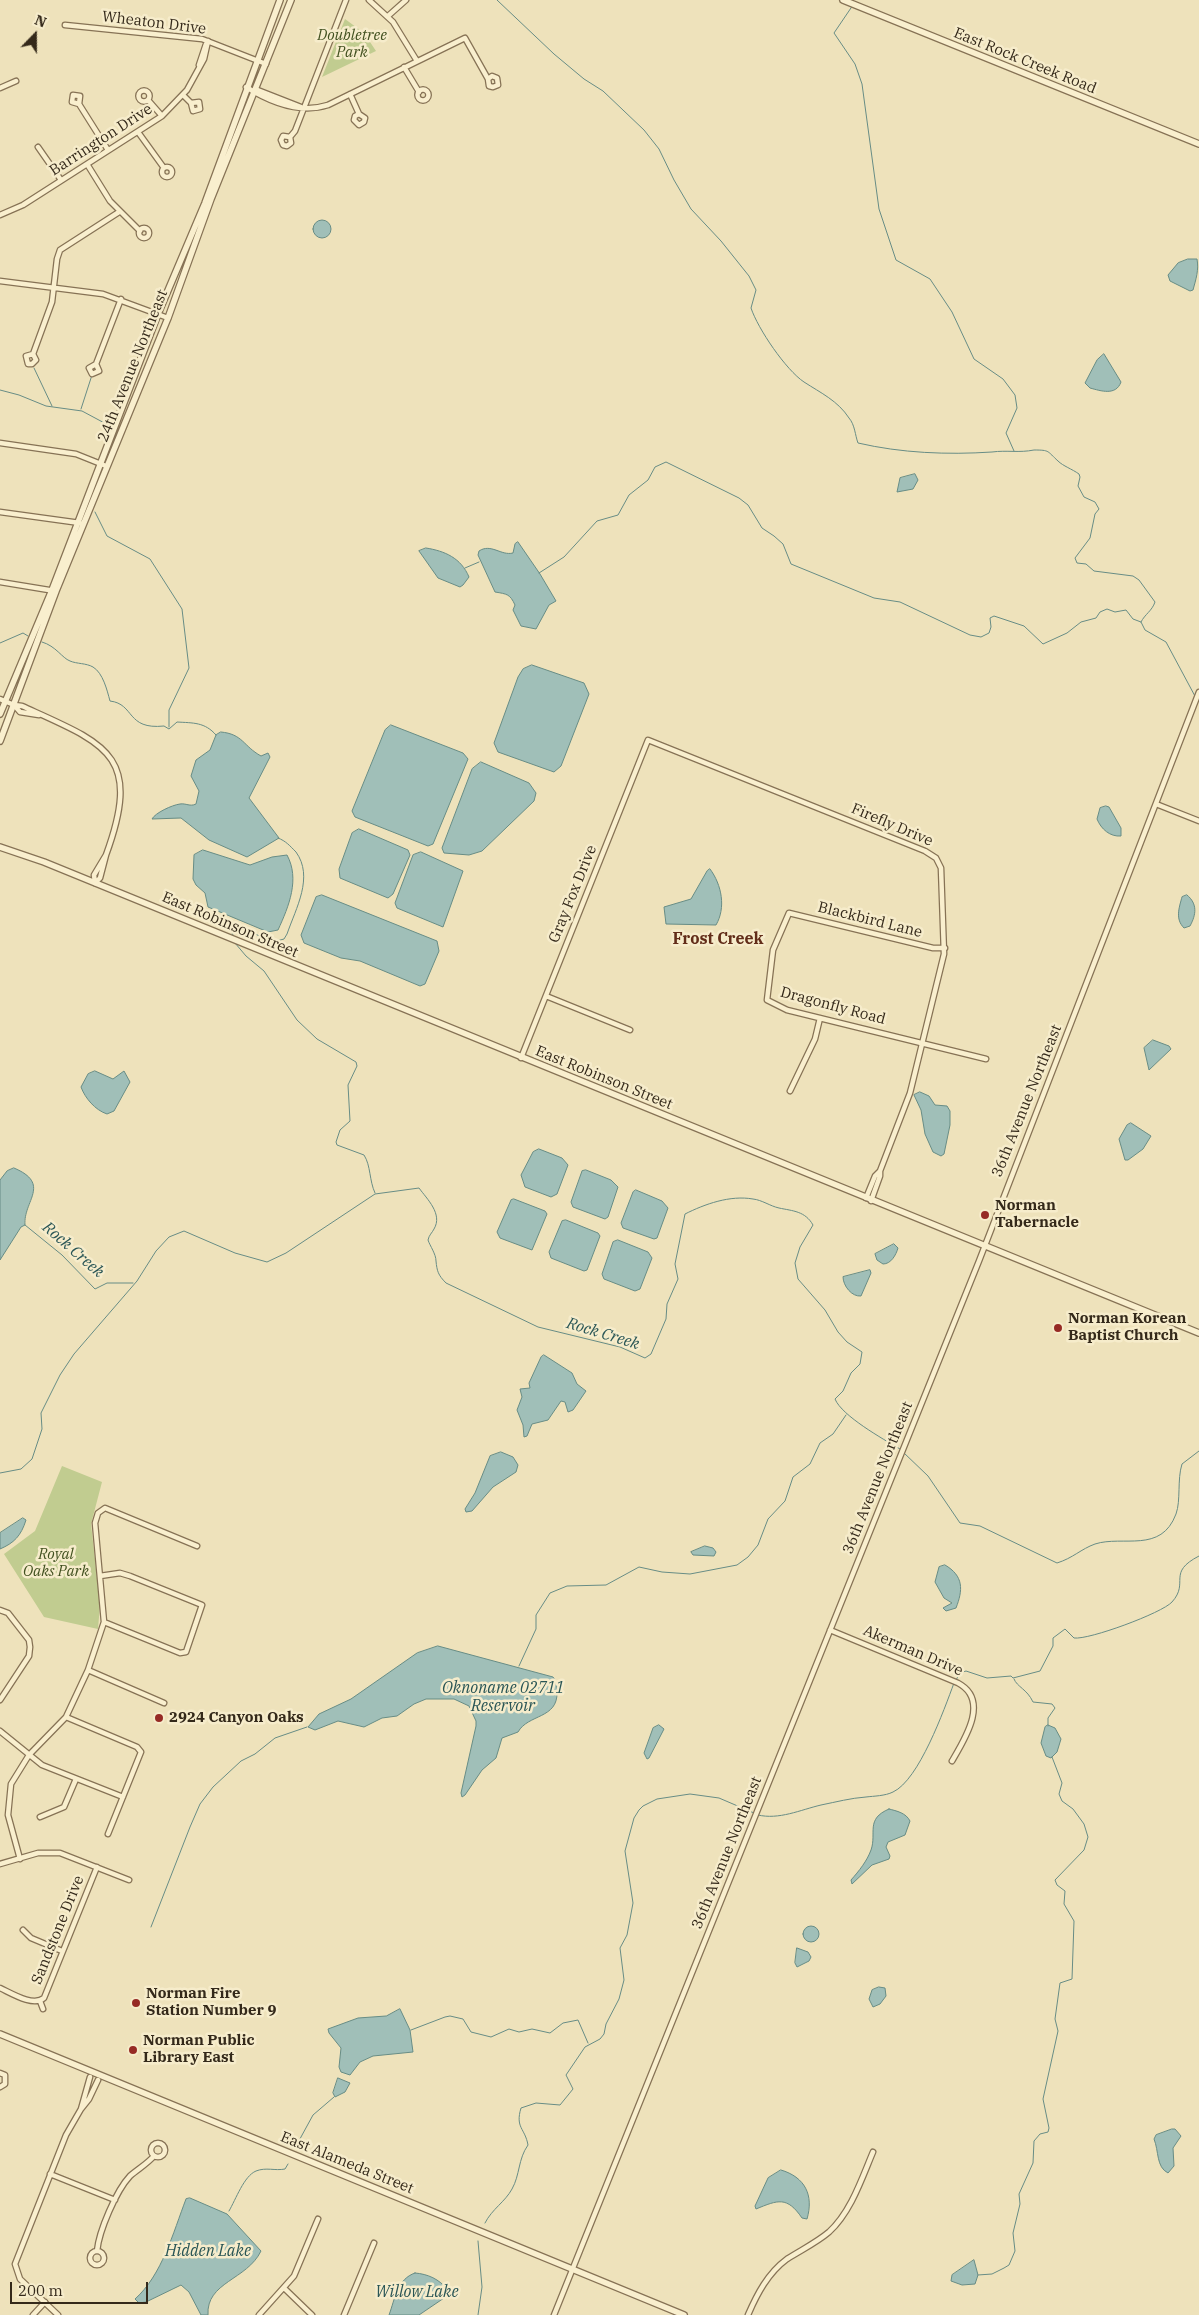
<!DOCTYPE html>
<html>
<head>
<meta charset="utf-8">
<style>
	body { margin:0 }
	#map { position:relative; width:1199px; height:2315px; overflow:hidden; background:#eee2bb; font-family:"IBM Plex Serif",serif }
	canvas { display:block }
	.north { position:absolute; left:10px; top:10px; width:50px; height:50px; -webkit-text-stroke:4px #f6eccb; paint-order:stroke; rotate:22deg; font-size:14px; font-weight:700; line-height:20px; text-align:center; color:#34291a }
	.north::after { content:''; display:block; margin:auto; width:18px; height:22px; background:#34291a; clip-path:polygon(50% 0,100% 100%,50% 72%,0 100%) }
	.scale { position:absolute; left:10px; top:2282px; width:138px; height:22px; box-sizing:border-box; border:2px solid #34291a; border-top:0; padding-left:6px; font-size:15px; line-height:18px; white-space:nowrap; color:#34291a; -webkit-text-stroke:4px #f6eccb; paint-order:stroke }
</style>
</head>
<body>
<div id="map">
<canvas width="1199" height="2315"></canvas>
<div class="north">N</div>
<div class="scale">200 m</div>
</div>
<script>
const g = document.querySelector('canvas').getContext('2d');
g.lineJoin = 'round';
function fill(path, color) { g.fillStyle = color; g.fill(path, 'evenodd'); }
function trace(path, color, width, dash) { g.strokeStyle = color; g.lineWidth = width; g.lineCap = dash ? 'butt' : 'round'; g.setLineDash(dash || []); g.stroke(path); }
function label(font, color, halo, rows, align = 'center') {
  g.font = font + ' "IBM Plex Serif",serif'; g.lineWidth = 5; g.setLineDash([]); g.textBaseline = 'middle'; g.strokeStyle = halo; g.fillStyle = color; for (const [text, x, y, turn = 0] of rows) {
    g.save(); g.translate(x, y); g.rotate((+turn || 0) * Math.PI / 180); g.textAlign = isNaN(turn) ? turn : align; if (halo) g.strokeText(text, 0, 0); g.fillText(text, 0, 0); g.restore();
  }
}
const green = new Path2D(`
	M345,19L364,33L376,51L322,77Z
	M62,1466L102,1482L91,1524L100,1605L98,1629L44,1617L4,1554L35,1531Z`);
const water = new Path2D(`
	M313 229a9 9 0 1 1 18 0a9 9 0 1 1-18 0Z
	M1188,259H1197C1199,270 1196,279 1193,290L1190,291L1170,281L1168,275L1178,263Z
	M1104,354L1121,382C1116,396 1101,391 1090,388L1085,383L1097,360Z
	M915,474L918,480L913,489L897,492L900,478Z
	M518,542L540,574L556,601L549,605L536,629L521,626L513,610L515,605C510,594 507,594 495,592L478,555L479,551C491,543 501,556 513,553L515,544Z
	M426,548C445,551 461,558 469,577L463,585L460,587L438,578L419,551Z
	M532,665L584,683L589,694L561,766L554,772L498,752L494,743L518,677L523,669Z
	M391,725L463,753L468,759L433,844L428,846L355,817L352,811L385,730Z
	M221,732C243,734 243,746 261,756L268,753L270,757L249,798L279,838L247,857L209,840L181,818L152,819C155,813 172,805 180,804C186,803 190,807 196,804L199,791L191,776L196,760L210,750L216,735Z
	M481,762L529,783L536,793L534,801L482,851L469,855L444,853L442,848L472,769Z
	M1106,806L1109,807L1121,828V836C1110,837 1101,829 1097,819L1100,808Z
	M359,829L408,850L410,855L393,894L388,898L340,878L339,869L352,833Z
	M203,850L250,865L272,857L287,855C300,879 289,906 278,930L268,932L208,907L205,893L196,885L193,879L194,855Z
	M421,852L463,871L443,927L397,908L395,903L413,855Z
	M710,869C722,885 726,908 716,925L666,924L664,907L691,899L707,871Z
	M322,895L437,941L439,951L425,984L420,986L360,961L341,958L304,943L301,935L316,897Z
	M1187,895C1198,904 1196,915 1190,926L1184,928C1175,919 1179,908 1182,897Z
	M1153,1040L1169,1046L1171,1049L1149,1070L1144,1048Z
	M95,1071L113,1079L124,1071L130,1082L114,1111L107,1114C95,1110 85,1098 81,1087L88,1074Z
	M920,1092L929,1096L935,1105L947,1106L950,1111V1125L944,1154L941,1156L933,1152L925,1134L921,1110L914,1095Z
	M1131,1123L1151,1136L1143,1149L1128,1160H1125L1119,1139L1127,1125Z
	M539,1149L562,1158L568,1165L557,1194L551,1197L525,1187L521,1175L533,1152Z
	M14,1168C52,1184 23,1201 25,1225L21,1227L0,1260V1180L7,1171Z
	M586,1170L611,1180L618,1187L608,1217L605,1219L573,1207L571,1202L582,1171Z
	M636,1190L662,1201L668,1208L657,1238L654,1239L623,1228L621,1223L633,1192Z
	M514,1199L545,1211L547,1214L532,1250L500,1238L497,1232L511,1200Z
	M566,1220L598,1233L600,1236L587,1270L584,1271L551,1258L549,1252L562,1221Z
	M618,1240L648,1252L652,1258L640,1289L635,1291L604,1279L602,1274L613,1242Z
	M894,1244L898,1248C896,1255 891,1264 883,1264L877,1260L875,1254Z
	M870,1270L871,1273L861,1296C852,1297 843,1286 843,1277Z
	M544,1355L572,1373L577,1384L586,1391L573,1410L568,1412L565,1402L561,1401L548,1420L532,1424L527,1436L524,1437L523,1425L517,1410L522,1397L520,1389L530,1388L529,1383L541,1357Z
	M501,1452L513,1457L518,1465L516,1472L493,1487L472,1511L466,1512L465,1509L475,1493L490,1456Z
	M23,1518L26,1520C21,1536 14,1543 0,1549V1533Z
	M705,1546L713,1548L716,1552L714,1556L693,1555L691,1552Z
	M945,1565C964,1576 963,1590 956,1608L946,1611L943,1608L952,1603L944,1598L935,1582L939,1567Z
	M438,1646L553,1677C557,1682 557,1686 557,1692C558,1719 528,1714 518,1732L502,1738L496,1758L482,1770L465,1795L462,1797L461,1793L476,1726V1721L469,1706L454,1699H426L414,1704L397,1716L382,1718L364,1727L338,1721L315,1730L308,1727L319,1714L351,1699L417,1653Z
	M659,1725L664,1729L649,1758L647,1759L644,1753L653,1728Z
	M1048,1725L1055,1728L1061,1739L1057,1752L1051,1758L1046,1756L1041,1743L1045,1727Z
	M889,1809C897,1811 906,1813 910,1821L905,1835L888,1842L886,1847L890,1856L889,1859L872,1865L852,1884L851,1880C859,1871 867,1861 871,1850C877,1833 865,1819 889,1809Z
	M803 1934a8 8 0 1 1 16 0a8 8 0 1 1-16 0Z
	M797,1948L808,1952L811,1957L809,1961L797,1967L795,1963Z
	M879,1987L885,1988L886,1996L880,2004L873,2007L869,1999L872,1990Z
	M400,2009L410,2030L413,2052L373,2056L360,2062L350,2075L341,2072L339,2067L341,2048L329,2033L328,2029L358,2018L386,2016Z
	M338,2078L350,2083L345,2092L335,2097L333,2093Z
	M1172,2129H1175L1181,2136L1173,2148L1174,2166L1168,2173C1156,2167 1159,2151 1154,2139L1156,2135Z
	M781,2170C805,2177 814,2195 807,2219L802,2218C787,2196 778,2200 756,2209L755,2206L768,2178Z
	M190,2198L227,2214L261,2251C247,2280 206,2282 208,2315H201L189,2292L181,2285L146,2302L139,2303L135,2299C162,2275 173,2233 186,2199Z
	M974,2260L978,2275L975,2284L962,2285L951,2281L952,2275Z
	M415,2273C428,2274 439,2279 448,2290L447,2296L419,2315H389C395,2299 397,2279 415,2273Z`);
const stream = new Path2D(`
	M497,0L554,54L584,79L603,91L644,130L659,149L674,180L691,209L721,241L749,276L756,290L751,308C758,329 786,370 804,382C821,393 838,401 849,418C855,425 855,435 858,443C901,453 947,455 992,452C1007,450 1019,453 1034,450C1050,450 1047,451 1058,461C1063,466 1072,469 1079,474L1080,477L1078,486L1084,497L1095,502L1099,509L1095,514L1090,538L1075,558L1077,563L1086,564L1094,571L1133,576L1139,580L1155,602C1152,611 1145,614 1141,622
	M853,5L834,33L855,64L862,84L879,209L896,260L930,279L952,312L974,359L1003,379L1015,395L1017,408L1006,433L1014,451
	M34,368L52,406
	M0,390L19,395L46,406L82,411L110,426
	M81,409L92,375
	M95,512L107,536L150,559L182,609L189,668L169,710V727
	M465,568L479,562
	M539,573L564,557L597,521L618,515L629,495L648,480L655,467L666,462L739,498L748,505L762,528L774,536L783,544L791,564L874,598L900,602L970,635L981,637L989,633L991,627L990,618L994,616L1024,626L1043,644L1067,633L1081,622L1096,618L1100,612L1107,609L1115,612L1126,610L1133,619L1141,622L1145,630L1166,642L1196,698
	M42,642C56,646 62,658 70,661C77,664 86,663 93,667C103,673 107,690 110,701C135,704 126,730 164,726L169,729L177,722C193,723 205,722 216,735
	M0,643L23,633L28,636
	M234,937L229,927L235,925L273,942L284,939L287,934C296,908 314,877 296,852C290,846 286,841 278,838
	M235,943L246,956L264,971L297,1020L317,1039L356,1062L357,1066L348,1085L350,1121L340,1130L336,1142L337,1145L364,1155C371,1166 369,1180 375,1193
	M25,1225L62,1255L95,1289L107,1283H133
	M903,1452L928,1476L960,1523L980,1526L1057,1563C1073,1558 1081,1549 1095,1544C1123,1535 1161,1554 1176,1514C1181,1500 1177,1480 1182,1464L1199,1451
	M0,1473L21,1469L32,1459L42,1429L41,1413L60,1375L74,1354L137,1281L156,1251L169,1237L184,1231L235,1253L267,1262L286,1253L375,1194L419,1188C427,1199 443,1214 434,1229C432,1233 429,1235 428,1240C430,1246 436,1254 436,1261C437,1271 438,1275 446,1283L538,1327L620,1347L645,1358L651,1354L666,1319L667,1304L678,1279L675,1264L685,1214C705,1204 730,1195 753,1199C762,1200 770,1206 779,1208C793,1211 805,1211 813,1225L800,1247L795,1263L798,1279L825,1310L838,1332L847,1342L862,1352L860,1364L851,1373L843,1391L835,1399C842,1416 883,1439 900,1449
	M519,1666L536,1629V1615L550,1593L567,1586L606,1585L639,1567L662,1572L690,1574L737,1565L748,1557L758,1545L768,1519L785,1501L793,1477L810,1464L820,1443L833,1434L846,1415
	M1014,1679C1017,1687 1027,1689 1033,1702L1052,1704L1055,1708L1048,1718V1726
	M956,1680L960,1673L966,1671L987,1678L1011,1676L1013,1678L1040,1671L1053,1646V1638L1065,1629L1074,1638C1089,1640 1162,1613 1172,1602C1190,1582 1166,1573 1199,1556
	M758,1815C779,1820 800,1810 821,1805C836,1802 851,1798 866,1797C874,1796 885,1796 893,1792C919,1780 944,1710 954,1683
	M151,1927L190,1827L200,1804L213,1787L241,1761L255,1754L275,1738L307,1727
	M411,2030L445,2017L450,2016L463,2019L471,2032L491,2037L509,2029L519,2032L532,2029L550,2033L563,2023L578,2020L588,2043
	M295,2148L313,2115L334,2097
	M229,2211C236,2199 244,2176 256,2171C266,2167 275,2171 285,2169L288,2164
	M485,2223C492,2209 505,2202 512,2189C520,2175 518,2159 528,2145C525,2128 515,2128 521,2108L536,2103L560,2105L573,2089L566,2075L585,2047L600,2039L604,2034L606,2024L619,1999L624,1980L620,1948L627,1935L633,1903L625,1851L634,1818L639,1810L643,1806L657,1799L690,1794L719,1798L754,1813
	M978,2275L992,2274L1004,2268L1009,2265L1015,2251L1013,2233L1020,2204L1019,2194L1033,2163L1034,2141L1040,2134L1048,2132L1049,2128L1043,2099L1058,2031L1055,2019L1060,1983L1072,1979L1074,1921L1064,1904L1065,1891L1057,1885L1055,1880L1084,1850L1088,1837L1084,1824L1073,1809L1062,1801L1059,1794L1062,1783L1052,1757
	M478,2315L482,2287L478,2241`);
const minor = new Path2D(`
	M369,0L393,22L417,61
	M388,16L406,0
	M65,25L202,39L266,64
	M199,65L206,44
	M404,67L419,92
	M246,87C270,102 300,114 328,105L465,38L488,79L489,86L493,87L498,85L497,78L492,76L488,79
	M0,88L16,81
	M255,89L301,107
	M417.5 95a5.5 5.5 0 1 1 11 0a5.5 5.5 0 1 1-11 0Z
	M138.5 96a5.5 5.5 0 1 1 11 0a5.5 5.5 0 1 1-11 0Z
	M350,94L359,114L365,118L364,122L359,125L354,120L355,116L359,114
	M183,95L191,103L193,111L200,109L199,102L191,103
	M148,100L162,116
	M79,104L72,102L73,95L80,96L79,104L108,150
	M138,132L164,168
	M290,137L283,136L281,140L283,145L287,146L291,143L290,137L295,131L346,0
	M38,147L61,180
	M87,164L110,201L140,231
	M162 172a5 5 0 1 1 10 0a5 5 0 1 1-10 0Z
	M0,215L23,205L162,116L187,90L204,59L208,41
	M139 233a5 5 0 1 1 10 0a5 5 0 1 1-10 0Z
	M0,281L103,294L168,318
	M33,354L26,356L28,364H32L36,360L33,354L52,302L57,259L60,250L119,212
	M96,364L99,371L92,374L89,368L96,364L121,299
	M0,443L76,454L106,466
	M0,512L80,523
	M0,582L55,591
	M0,699L14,705L22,706C106,744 143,754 106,855
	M14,705L20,712L39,715
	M1156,804L1199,821
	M106,855L100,878L95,883L94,875Z
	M945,948H933L789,913L773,950L767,1000L787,1010L986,1059
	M546,996L630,1030
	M521,1058L648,740L925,851L936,858L941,868L944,954L910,1093L880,1171V1176L871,1201
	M790,1091L815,1039L820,1018
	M866,1198L875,1176L880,1171
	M100,1576L120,1573L130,1576L202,1605L186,1652L180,1653L104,1622
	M0,1610L8,1613L29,1640L30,1647L29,1656L0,1700
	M830,1630L958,1683C990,1700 965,1739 952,1761
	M88,1670L164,1703
	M66,1717L137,1747L141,1752L108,1834
	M0,1731L42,1765L123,1797
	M40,1817L64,1807L76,1779
	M20,1859L8,1815L11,1784L29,1755L66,1717L88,1670L104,1622L95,1523L98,1513L105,1508L197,1546
	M0,1864L38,1853H60L129,1880
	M23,1930L31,1938L62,1951
	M0,1988C11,1993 33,2007 44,1998L97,1867
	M40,2001L43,2009
	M0,2073L5,2075V2084L0,2087
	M90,2077L81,2109L89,2099L98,2080
	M151 2150a7 7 0 1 1 14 0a7 7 0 1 1-14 0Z
	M50,2174L115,2200
	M97,2251C99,2231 116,2191 130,2176C138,2169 147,2164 154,2156
	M90 2258a7 7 0 1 1 14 0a7 7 0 1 1-14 0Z
	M284,2288L312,2315
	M33,2315L45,2302
	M58,2315L20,2279L15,2264L66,2135L81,2109
	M259,2315L294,2276L318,2219
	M344,2315L374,2243
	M554,2315L979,1261L1199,692
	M748,2315C757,2294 768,2273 787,2259C801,2250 816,2243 829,2232C851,2212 862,2178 873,2152`);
const tertiary = new Path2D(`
	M843,0L1199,144
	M0,714L52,590L158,314L205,203L280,0
	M0,741L56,591L168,318L211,199L291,0
	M0,847L44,862L1199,1333
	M0,2034L684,2315`);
const markers = [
	[985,1215,5,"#962a24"],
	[1058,1328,5,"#962a24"],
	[159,1718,5,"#962a24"],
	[136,2003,5,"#962a24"],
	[133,2050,5,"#962a24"]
];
const streetNames = [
	["Wheaton Drive",154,23,7],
	["East Rock Creek Road",1025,61,22],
	["Barrington Drive",101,140,-33],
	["24th Avenue Northeast",133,366,-68],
	["Firefly Drive",892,825,23],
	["Gray Fox Drive",573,894,-68],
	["Blackbird Lane",870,920,14],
	["East Robinson Street",230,925,23],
	["Dragonfly Road",833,1006,15],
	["East Robinson Street",604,1078,22],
	["36th Avenue Northeast",1027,1101,-68],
	["36th Avenue Northeast",878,1478,-68],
	["Akerman Drive",913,1651,23],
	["36th Avenue Northeast",727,1853,-68],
	["Sandstone Drive",58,1930,-68],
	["East Alameda Street",347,2163,22]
];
const parkNames = [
	["Doubletree",352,36],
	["Park",352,53],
	["Royal",56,1555],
	["Oaks Park",56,1572]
];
const poiNames = [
	["Norman",995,1206],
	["Tabernacle",995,1223],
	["Norman Korean",1068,1319],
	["Baptist Church",1068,1336],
	["2924 Canyon Oaks",169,1718],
	["Norman Fire",146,1994],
	["Station Number 9",146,2011],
	["Norman Public",143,2041],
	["Library East",143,2058]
];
const neighbourhoodNames = [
	["Frost Creek",718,939]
];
const waterNames = [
	["Rock Creek",73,1250,41],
	["Rock Creek",603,1334,17],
	["Oknoname 02711",503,1688],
	["Reservoir",503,1706],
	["Hidden Lake",208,2251],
	["Willow Lake",417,2292]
];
fill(green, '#c1cc90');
fill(water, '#a0bfb8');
trace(water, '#678c85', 1);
trace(stream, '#678c85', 1);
trace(minor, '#867255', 7);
trace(tertiary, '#867255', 8);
trace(minor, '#f9efce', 4.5);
trace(tertiary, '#f9efce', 5.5);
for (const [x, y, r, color] of markers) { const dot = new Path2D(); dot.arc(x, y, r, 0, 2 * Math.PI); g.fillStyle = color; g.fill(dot); trace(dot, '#f6eccb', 2); }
label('15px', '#34291a', '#f6eccb', streetNames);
label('italic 15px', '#425120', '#f6eccb', parkNames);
label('bold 15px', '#34291a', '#f6eccb', poiNames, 'left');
label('bold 16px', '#622d19', '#f6eccb', neighbourhoodNames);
label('italic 16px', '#295555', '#f6eccb', waterNames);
</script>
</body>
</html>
